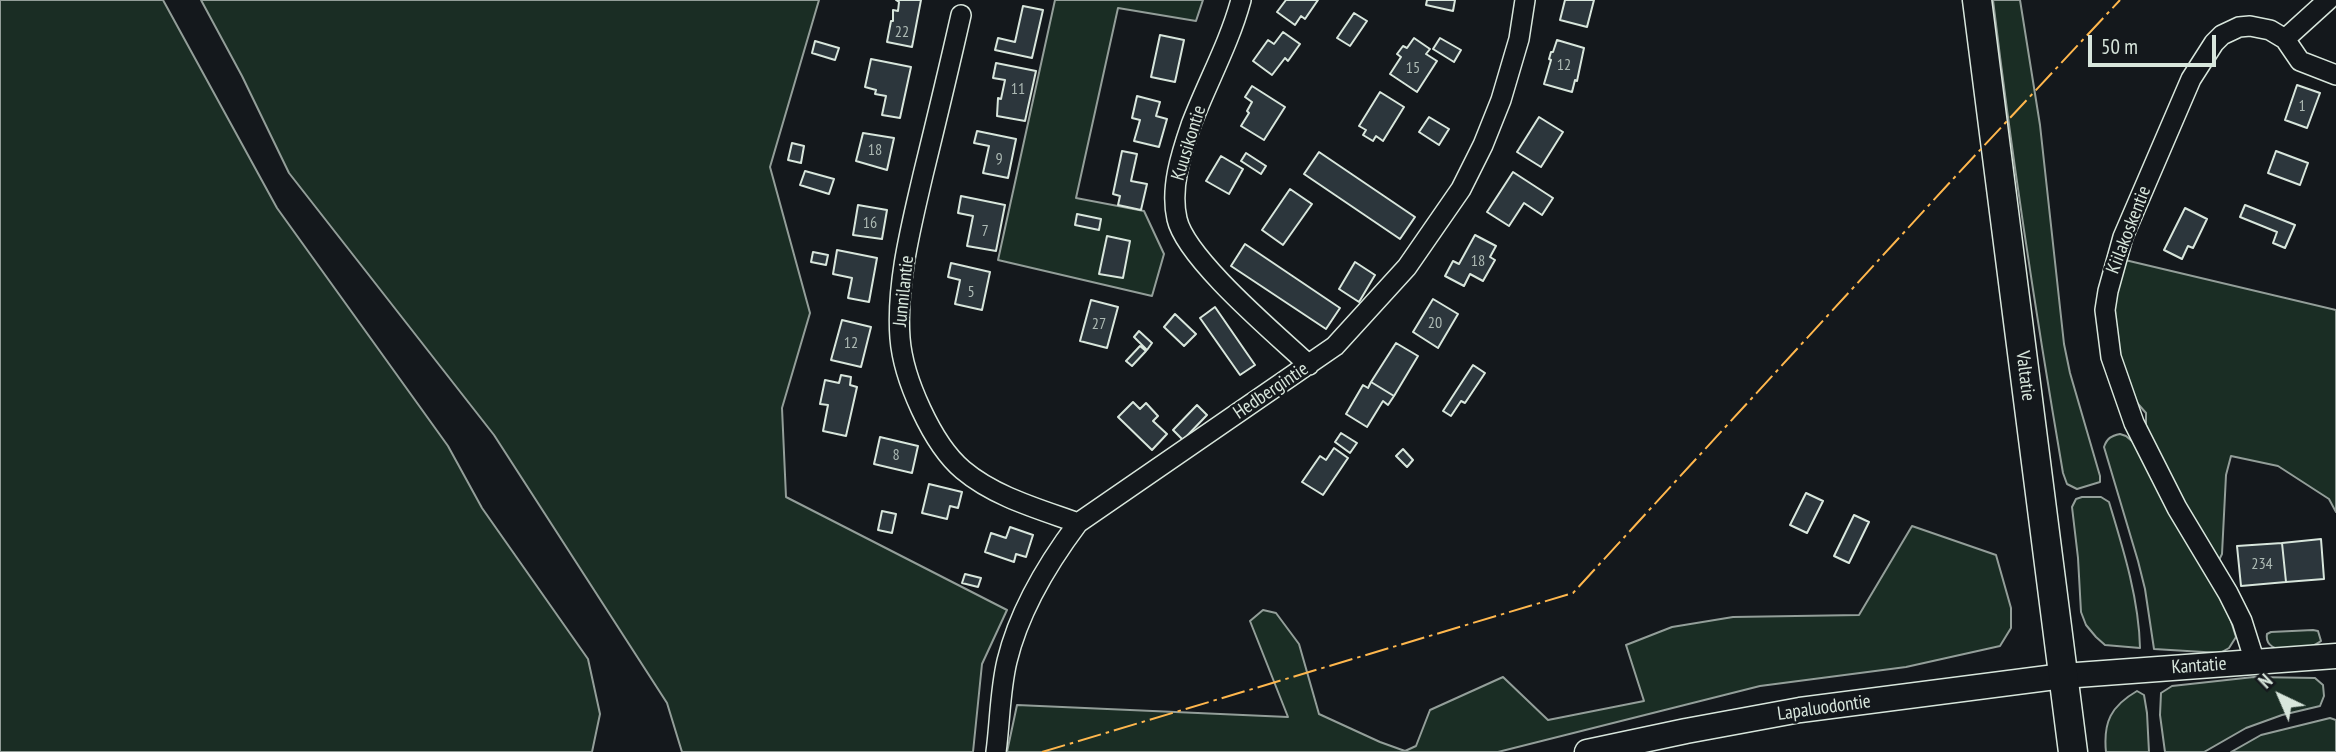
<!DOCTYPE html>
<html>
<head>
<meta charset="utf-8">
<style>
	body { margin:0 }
	#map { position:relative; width:2336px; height:752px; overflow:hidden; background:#14181c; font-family:"PT Sans Narrow",sans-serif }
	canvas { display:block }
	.north { position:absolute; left:2245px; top:661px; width:70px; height:70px; -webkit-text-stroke:5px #14181c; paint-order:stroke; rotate:316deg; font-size:19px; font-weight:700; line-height:28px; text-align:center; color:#d8e6dc }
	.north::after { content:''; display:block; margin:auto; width:24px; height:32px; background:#d8e6dc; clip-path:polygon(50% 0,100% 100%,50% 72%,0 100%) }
	.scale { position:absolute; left:2088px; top:35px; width:128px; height:32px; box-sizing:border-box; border:4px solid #d8e6dc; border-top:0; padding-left:9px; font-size:21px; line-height:24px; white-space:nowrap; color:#d8e6dc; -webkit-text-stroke:5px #14181c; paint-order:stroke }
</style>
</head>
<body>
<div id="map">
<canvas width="2336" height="752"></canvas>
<div class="north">N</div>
<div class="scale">50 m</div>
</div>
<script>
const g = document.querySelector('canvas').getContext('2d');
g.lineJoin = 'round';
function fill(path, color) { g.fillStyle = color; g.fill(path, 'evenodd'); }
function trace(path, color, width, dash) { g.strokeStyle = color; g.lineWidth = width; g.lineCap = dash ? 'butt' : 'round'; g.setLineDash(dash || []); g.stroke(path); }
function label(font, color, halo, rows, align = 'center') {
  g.font = font + ' "PT Sans Narrow",sans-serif'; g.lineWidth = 5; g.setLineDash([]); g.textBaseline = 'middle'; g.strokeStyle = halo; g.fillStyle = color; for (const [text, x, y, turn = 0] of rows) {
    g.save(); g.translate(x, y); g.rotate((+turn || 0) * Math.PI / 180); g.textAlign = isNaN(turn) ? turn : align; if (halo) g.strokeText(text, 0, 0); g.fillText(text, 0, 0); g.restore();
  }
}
const green = new Path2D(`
	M0,0H163L277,208L448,446L482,508L588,659L600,714L592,752H0Z
	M201,0H819L770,167L810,313L782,408L786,497L1007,610L982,664L973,752H682L667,703L494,435L289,173L242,76Z
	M1055,0H1203L1196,21L1118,8L1076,198L1144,211L1164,254L1152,296L998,260Z
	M1993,0H2020L2040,125L2064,344L2070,373L2100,476V482L2077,489L2067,484L2063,473C2036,316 2012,158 1993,0Z
	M2125,260L2336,310V512L2329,499L2278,466L2231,456L2226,475L2222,554L2217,564L2146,431V413L2132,397L2118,347L2113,298Z
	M2120,434L2126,436L2133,442L2225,602L2236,637L2229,648L2220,653L2154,649L2145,589L2138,561L2104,447C2107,438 2111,436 2120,434Z
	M2082,497H2101L2109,502C2123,548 2139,599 2140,648L2105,645L2096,637L2086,625L2081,612L2078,558L2072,507L2076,499Z
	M1912,526L1996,555L2011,608V628L2000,646L1906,667L1760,686L1498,752H1007L1017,705L1288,717L1250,621L1263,610L1276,613L1299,644L1319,714L1380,742L1405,751L1416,746L1430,710L1503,677L1548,720L1644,701L1626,645L1672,627L1733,617L1859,615Z
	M2313,630L2318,631L2321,641C2310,650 2263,658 2267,634L2271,632Z
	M2254,677L2315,678L2323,685L2324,696L2320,706L2282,715L2246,728L2204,752H2165L2160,715L2161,693L2172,686Z
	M2137,691L2144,695L2147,713L2149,752H2106C2103,722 2111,706 2137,691Z
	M2330,718L2336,720V752H2231L2261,735Z`);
const building = new Path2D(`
	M896,0H921L912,47L887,42L891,21H893V10L898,11L899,2Z
	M1286,0H1318L1305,19L1301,16L1295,25L1277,12Z
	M1427,0H1455L1453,11L1426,5Z
	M1565,0H1594L1587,27L1560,20Z
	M1023,6L1043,10L1032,58L995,50L998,38L1015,42Z
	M1354,13L1367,21L1350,46L1337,38Z
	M1283,32L1300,44L1288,61L1285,58L1272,75L1253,61L1268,40L1274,44Z
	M1160,35L1184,40L1175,82L1151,77Z
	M1414,38L1430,49L1426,54L1437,61L1417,92L1390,74L1401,57L1397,54L1403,46L1407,48Z
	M1440,38L1461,50L1454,62L1433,49Z
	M1557,40L1584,48L1577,81L1575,80L1572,92L1544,84L1551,60L1549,59L1551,52H1553Z
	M815,41L839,48L835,60L812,53Z
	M871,59L911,67L900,118L882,115L886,96L875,94L876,90L865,87Z
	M996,63L1036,71L1025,121L997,116L998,98L1001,99L1005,80L993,78Z
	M2297,85L2320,93L2307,128L2285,120Z
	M1252,86L1285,107L1264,140L1241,126L1249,113L1247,111L1252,102L1245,97Z
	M1380,92L1404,107L1383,141L1376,136L1373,141L1363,135L1366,130L1359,126Z
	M1137,96L1160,102L1156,116L1167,119L1159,147L1134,141L1140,120L1132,118Z
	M1429,117L1449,129L1439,145L1419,132Z
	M1539,117L1563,132L1541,167L1517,152Z
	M977,131L1016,139L1008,178L983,173L989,146L974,143Z
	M863,133L894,138L887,170L856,161Z
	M792,143L804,146L801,163L788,160Z
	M1122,151L1137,154L1131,181L1147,184L1141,210L1118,205L1120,196L1113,194Z
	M2276,151L2308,163L2300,185L2268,173Z
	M1319,152L1415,217L1400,239L1304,174Z
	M1246,153L1266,166L1261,174L1241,161Z
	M1221,156L1243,169L1229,194L1206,181Z
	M805,171L834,179L829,194L800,185Z
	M1513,172L1553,198L1542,215L1524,203L1509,226L1487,212Z
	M1290,189L1312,204L1283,245L1262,230Z
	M961,196L1005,205L996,251L967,246L973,216L958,213Z
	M858,205L887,210L882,239L853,235Z
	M2245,205L2295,225L2285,248L2273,243L2277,232L2240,217Z
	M2185,208L2207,219L2193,248L2188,246L2182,259L2164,250Z
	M1077,214L1101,219L1099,230L1075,225Z
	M1475,235L1496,246L1490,257L1495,260L1483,281L1470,274L1464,286L1445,276L1453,261L1459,264Z
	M1107,236L1130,241L1123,278L1099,274Z
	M1245,244L1340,308L1326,329L1231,266Z
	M837,250L877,258L869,302L848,298L852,278L833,274Z
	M813,252L828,255L826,265L811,262Z
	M1355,262L1375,275L1359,302L1339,289Z
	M951,263L990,272L982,310L955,304L960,280L948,277Z
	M1433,299L1458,314L1438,348L1413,332Z
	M1091,300L1118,307L1107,348L1080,341Z
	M1215,307L1255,365L1240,375L1200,318Z
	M1175,314L1196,334L1184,346L1164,327Z
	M842,320L871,327L861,367L831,360Z
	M1139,331L1152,343L1147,350L1134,337Z
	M1396,343L1418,356L1394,396L1371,382Z
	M1140,346L1146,351L1132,366L1126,361Z
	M1473,365L1485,373L1465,403L1461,401L1451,416L1443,411Z
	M841,375L851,377L850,385L857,387L846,436L823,431L828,405L820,404L825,380L839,383Z
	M1371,382L1394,396L1388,405L1383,401L1367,427L1346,414L1363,385L1368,388Z
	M1133,402L1140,409L1146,403L1158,416L1153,421L1167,434L1152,450L1118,417Z
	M1197,405L1207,415L1183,440L1173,430Z
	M1341,433L1357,443L1350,453L1335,442Z
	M880,437L918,446L912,473L874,464Z
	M1334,448L1348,458L1323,495L1302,482L1320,456L1326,460Z
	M1403,449L1413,460L1407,467L1396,456Z
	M929,484L962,492L958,508L950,506L947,519L922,513Z
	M1806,493L1823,501L1807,533L1790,525Z
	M882,511L896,514L892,533L878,530Z
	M1854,515L1869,522L1849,563L1834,556Z
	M1010,527L1033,535L1026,557L1016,554L1014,562L985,552L991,533L1006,538Z
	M2321,539L2324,579L2286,582L2282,543Z
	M2282,543L2286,582L2241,586L2237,546Z
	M965,574L981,578L978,587L962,583Z`);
const minor = new Path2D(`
	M1241,0C1229,44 1207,83 1191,125C1181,154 1170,188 1177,219C1186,259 1277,335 1309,365
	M961,15C949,68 936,122 923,175C911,227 896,284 900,338C903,378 932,444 963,470C995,497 1039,509 1078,523
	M2285,39L2328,0
	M2255,662L2242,621L2228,593L2177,508L2134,423L2111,357L2105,310L2108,291L2123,237L2191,79L2214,43L2222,35L2239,27L2250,26L2270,30L2285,39L2300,61L2336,75
	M996,752C1000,722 1000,690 1007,661C1019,611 1048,563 1078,523L1335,346L1407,267L1461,189L1483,145L1501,100L1519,39L1525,0`);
const major = new Path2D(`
	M1587,752L1686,731L1800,710L2063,676L2336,656`);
const highway = new Path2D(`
	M1977,0L2073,752`);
const power = new Path2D(`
	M1042,752L1573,593L1953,179L2120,0`);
const numberNames = [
	["22",902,32],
	["12",1564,65],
	["15",1413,68],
	["11",1018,89],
	["1",2302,106],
	["18",875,150],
	["9",999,159],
	["16",870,223],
	["7",985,231],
	["18",1478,261],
	["5",971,292],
	["20",1435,323],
	["27",1099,324],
	["12",851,343],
	["8",896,455],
	["234",2262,564]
];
const streetNames = [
	["Kuusikontie",1189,143,-73],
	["Kiilakoskentie",2129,230,-69],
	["Junnilantie",904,291,-84],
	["Valtatie",2025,376,83],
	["Hedbergintie",1271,391,-34],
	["Kantatie",2199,666,-4],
	["Lapaluodontie",1824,708,-8]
];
fill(green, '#1a2d24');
trace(green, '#939e99', 2);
fill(building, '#2c363c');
trace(building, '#d8e6dc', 2);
trace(minor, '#d8e6dc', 22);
trace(major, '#d8e6dc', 27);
trace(highway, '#d8e6dc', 31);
trace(minor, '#14181c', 19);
trace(major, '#14181c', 24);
trace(highway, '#14181c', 28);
trace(power, '#ffb74d', 2, [24, 5, 3.5, 5]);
label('16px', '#adbab4', null, numberNames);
label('19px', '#d8e6dc', '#14181c', streetNames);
</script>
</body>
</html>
